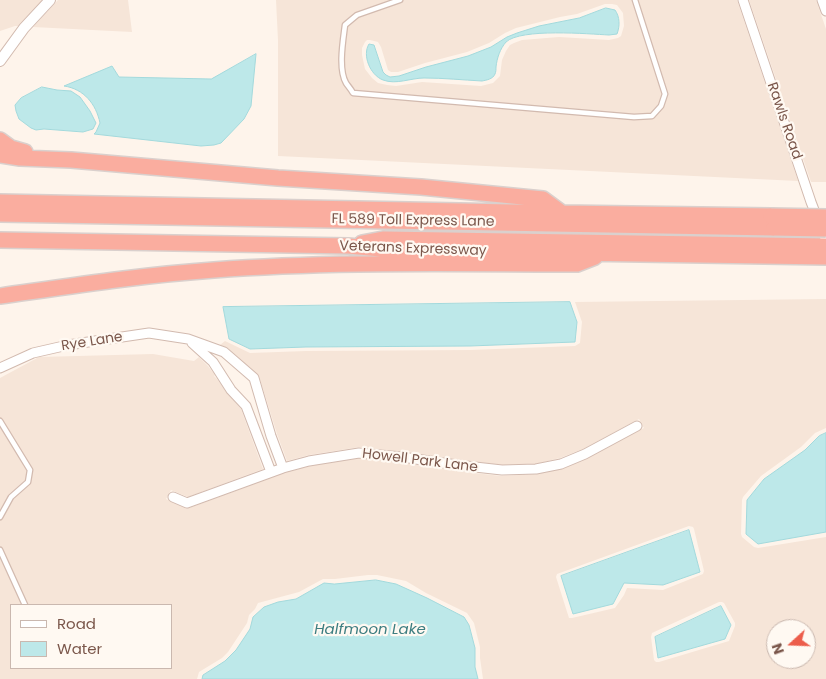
<!DOCTYPE html>
<html>
<head>
<meta charset="utf-8">
<style>
	body { margin:0 }
	#map { position:relative; width:826px; height:679px; overflow:hidden; background:#fef4eb; font-family:Poppins,sans-serif }
	canvas { display:block }
	.legend { position:absolute; left:10px; top:604px; width:162px; height:65px; box-sizing:border-box; background:#fff9f2; border:1px solid #cab8af; margin:0; padding:6px 9px; list-style:none; font-size:15px; color:#7b574b }
	.legend li { display:flex; align-items:center; gap:10px; height:25px }
	.legend b { width:25px; border:1px solid #cab8af }
	.north { position:absolute; left:766px; top:619px; width:50px; height:50px; box-sizing:border-box; background:#fff9f2; border:1px solid #cab8af; border-radius:50%; rotate:250deg; font-size:14px; font-weight:700; line-height:20px; text-align:center; color:#7b574b }
	.north::after { content:''; display:block; margin:auto; width:18px; height:22px; background:#ec5d4b; clip-path:polygon(50% 0,100% 100%,50% 72%,0 100%) }
</style>
</head>
<body>
<div id="map">
<canvas width="826" height="679"></canvas>
<ul class="legend">
<li><b style="height:6px;background:#fff"></b>Road</li>
<li><b style="height:14px;background:#bde8e9"></b>Water</li>
</ul>
<div class="north">N</div>
</div>
<script>
const g = document.querySelector('canvas').getContext('2d');
g.lineJoin = 'round';
function fill(path, color) { g.fillStyle = color; g.fill(path, 'evenodd'); }
function trace(path, color, width, dash) { g.strokeStyle = color; g.lineWidth = width; g.lineCap = dash ? 'butt' : 'round'; g.setLineDash(dash || []); g.stroke(path); }
function label(font, color, halo, rows, align = 'center') {
  g.font = font + ' Poppins,sans-serif'; g.lineWidth = 4.5; g.setLineDash([]); g.textBaseline = 'middle'; g.strokeStyle = halo; g.fillStyle = color; for (const [text, x, y, turn = 0] of rows) {
    g.save(); g.translate(x, y); g.rotate((+turn || 0) * Math.PI / 180); g.textAlign = isNaN(turn) ? turn : align; if (halo) g.strokeText(text, 0, 0); g.fillText(text, 0, 0); g.restore();
  }
}
const residential = new Path2D(`
	M0,0H41L42,1L19,26H15L0,31Z
	M58,0H128L132,32L33,27Z
	M276,0H737L798,181L278,156V40ZM605,4H612L617,5L623,13L624,26L621,36L618,38L609,40L559,37L522,40L514,43L510,45L506,51L502,60L500,76L493,83L481,86L422,82L396,86L387,85L378,83L372,78L365,69L362,55V48L365,42L367,40H370L378,42L381,47L388,70L391,72H398L425,63L467,52L489,43L505,33L516,28L560,17L577,14Z
	M749,0H816L826,29V182H811Z
	M826,299V428L815,433L801,447L761,476L743,497L742,500L741,534L742,537L754,547L758,548L826,537V679H483L480,658V647L474,623L467,613L426,593L406,581L377,575H368L335,579H323L299,592L258,603L255,609L249,615L247,623L228,652L222,658L199,672L197,679H0V378L39,357L153,354L194,361L199,357L208,366L215,375L214,376L217,379L227,393L241,409L263,469L188,497L171,490L166,499L185,507L189,508L284,473L310,466L359,458L401,462L456,471L501,476L537,474L562,469L587,458L644,428L639,419L583,449L560,458L535,464L502,465L458,460L403,452L360,447L309,455L287,461L277,434L259,376L228,348L220,345L225,341L250,353L306,351L470,350L575,346L580,343L582,322L575,302ZM689,526L693,527L694,529L704,571L703,574L663,590L627,588L624,595L615,608L572,618H569L556,577L557,574ZM719,602H722L724,603L735,623V626L729,641L659,662H656L654,660L651,637L652,633ZM11,605H171V668H11ZM776,629H806V659H776Z`);
const water = new Path2D(`
	M606,8L615,10C620,17 620,26 617,34L609,35C589,34 521,28 506,42C500,49 497,58 496,67C496,69 496,72 495,74C493,79 487,80 482,81C463,80 444,78 424,78C411,78 396,85 383,80C370,75 362,55 369,44L374,45L383,72L386,75L390,77L399,76L426,67L468,56L491,47L507,37L517,33L539,26L579,18Z
	M256,54L251,106L244,119L221,143L214,145L201,146L94,134L96,132L100,123C96,104 84,89 64,86L112,66L119,77L211,79Z
	M42,87L57,90L71,91L80,97L90,111L96,123L93,129L83,132L44,129L36,130L31,128L19,119L16,111L15,105L21,98Z
	M570,302L577,322L575,342L470,346L306,347L250,349L229,339L223,307Z
	M826,433V532L758,544L746,534L747,500L764,479L805,450L819,436Z
	M689,530L700,572L663,585L624,583L613,604L573,614L561,576Z
	M376,580L396,584L427,598L464,617L469,625L475,648V667L478,679H202L203,675L225,661L236,650L250,629L253,617L264,607L278,602L296,599L324,583L334,584Z
	M721,606L731,625L725,639L658,658L655,637Z`);
const service = new Path2D(`
	M400,0L357,15L345,25C343,41 338,69 346,83C348,86 351,89 353,93L634,117L652,116L661,106L665,94L635,0
	M0,421L30,470L28,482L11,497L0,517
	M0,550L25,605`);
const minor = new Path2D(`
	M743,0L811,202L826,241
	M822,0L826,11
	M192,343L213,362L231,390L246,406L271,472
	M0,368L33,353L68,345L149,333L188,339L224,352L254,378L271,436L283,468
	M173,497L187,503L283,468L309,461L359,453L402,457L457,465L502,470L536,469L561,464L585,454L637,426`);
const tertiary = new Path2D(`
	M0,61L24,28L50,0`);
const motorway = new Path2D(`
	M0,140L11,148L25,152
	M0,155L20,158L71,160L278,178L421,187L543,199L562,213
	M0,202L562,213L771,216
	M0,214L774,228
	M0,240L348,246L392,250L826,257
	M362,243L383,239L826,246
	M0,296C71,286 142,275 214,270C334,261 456,264 577,264L595,257`);
const motorwayBridge = new Path2D(`
	M771,216L826,217
	M774,228L826,229`);
const streetNames = [
	["Rawls Road",784,121,71],
	["FL 589 Toll Express Lane",413,221,1],
	["Veterans Expressway",413,249,2],
	["Rye Lane",92,342,-9],
	["Howell Park Lane",420,461,7]
];
const waterNames = [
	["Halfmoon Lake",370,630]
];
fill(residential, '#f6e5d8');
fill(water, '#bde8e9');
trace(water, '#a3d9dc', 1);
trace(service, '#d2baaf', 7);
trace(minor, '#d2baaf', 11);
trace(tertiary, '#d2baaf', 12);
trace(motorway, '#dad0cd', 18);
trace(service, '#fff', 4.5);
trace(minor, '#fff', 9);
trace(tertiary, '#fff', 10);
trace(motorway, '#faad9f', 15);
trace(motorwayBridge, '#dad0cd', 18, []);
trace(motorwayBridge, '#faad9f', 15);
label('14px', '#7b574b', '#fff9f2', streetNames);
label('italic 15px', '#3d7d80', '#fff9f2', waterNames);
</script>
</body>
</html>
